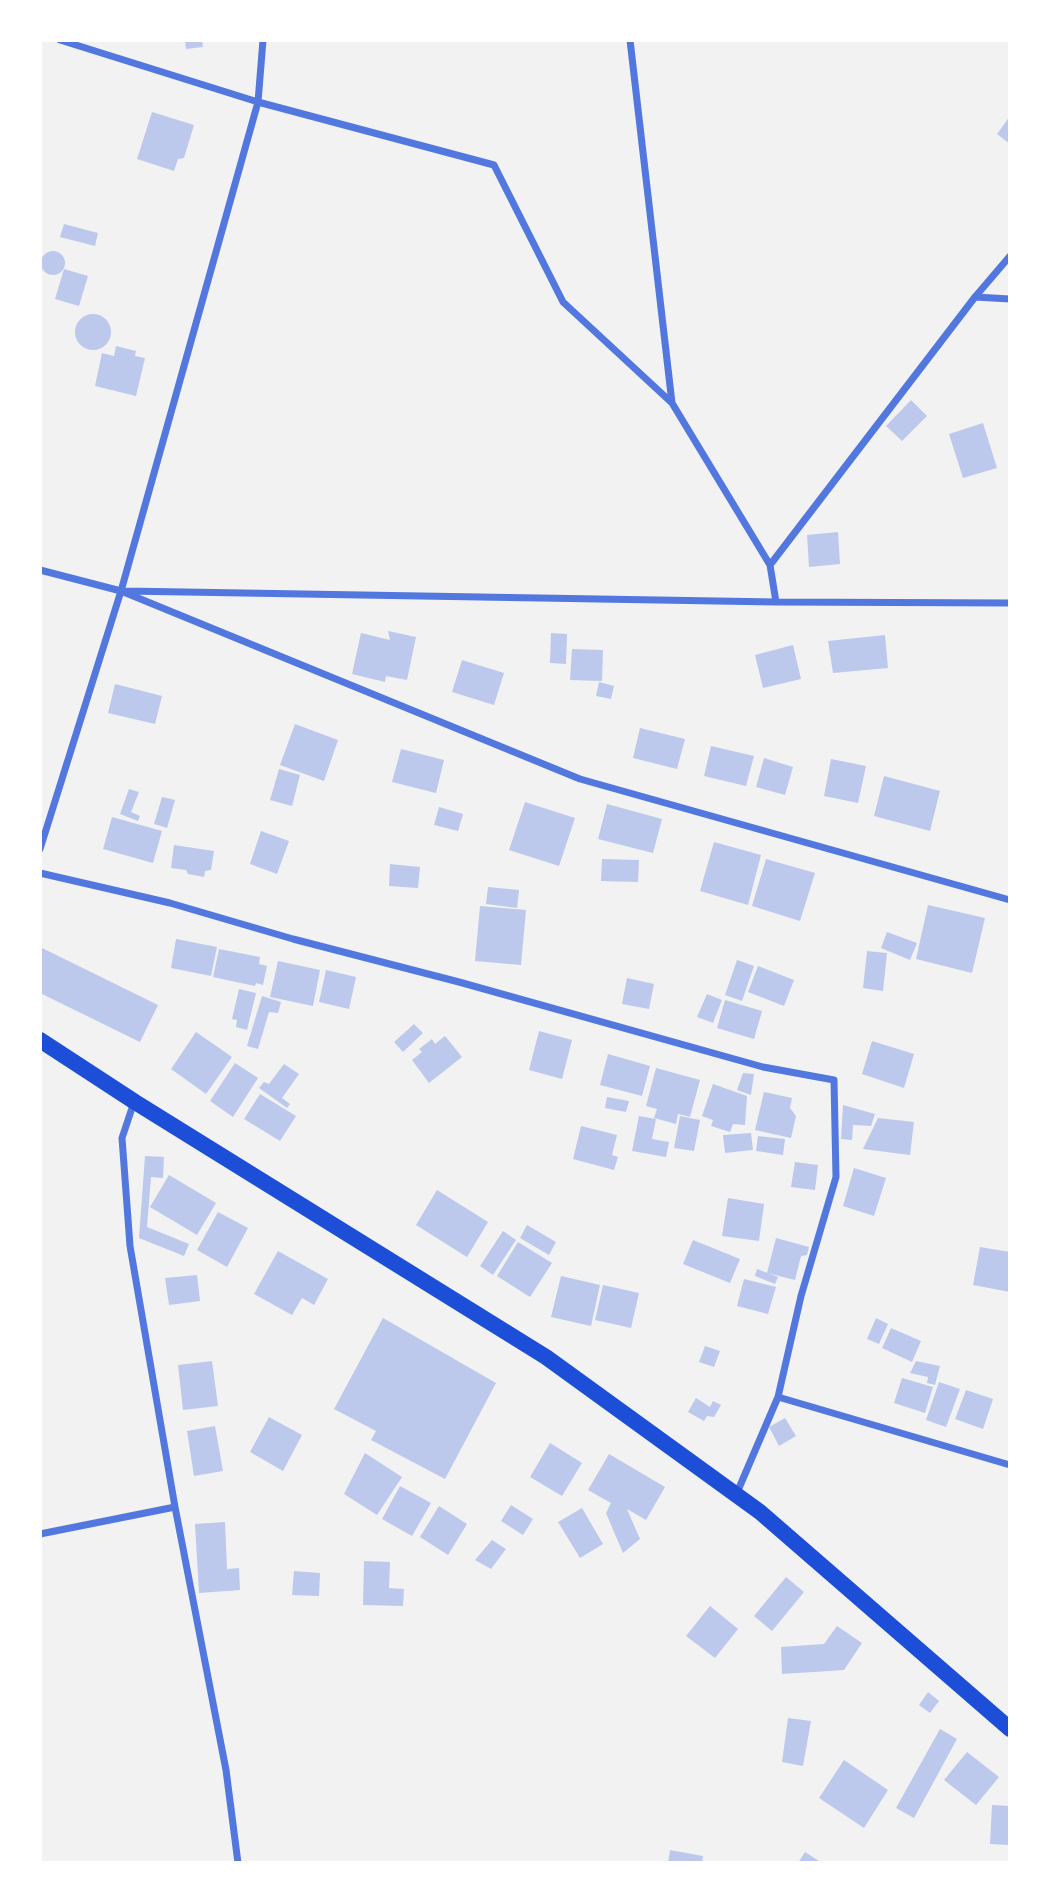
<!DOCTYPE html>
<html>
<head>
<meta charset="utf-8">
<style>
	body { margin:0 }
	#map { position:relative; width:1050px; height:1903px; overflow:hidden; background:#f2f2f2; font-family:Mulish,sans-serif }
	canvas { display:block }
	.frame { position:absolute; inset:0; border:42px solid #fff; pointer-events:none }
</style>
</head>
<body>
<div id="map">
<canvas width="1050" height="1903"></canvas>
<div class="frame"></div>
</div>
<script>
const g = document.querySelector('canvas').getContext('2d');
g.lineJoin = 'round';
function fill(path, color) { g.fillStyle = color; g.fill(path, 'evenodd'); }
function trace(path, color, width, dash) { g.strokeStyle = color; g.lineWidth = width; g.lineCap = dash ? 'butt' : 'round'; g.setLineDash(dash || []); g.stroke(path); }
const building = new Path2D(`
	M185,40H202L203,47L186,49Z
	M152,112L194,125L184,158L178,159L174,171L137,159Z
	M1010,116V144L997,134Z
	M64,224L98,233L95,246L60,237Z
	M41 263a12 12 0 1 1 24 0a12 12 0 1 1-24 0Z
	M64,269L88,276L79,306L55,299Z
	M75 332a18 18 0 1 1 36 0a18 18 0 1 1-36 0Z
	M116,346L136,351L135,356L145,358L136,396L95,386L102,353L114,356Z
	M911,400L927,416L902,441L886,426Z
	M983,423L997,468L963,478L949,434Z
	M838,532L840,564L809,567L807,535Z
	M388,631L416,637L407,680L386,676L385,682L352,674L361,633L390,640Z
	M551,633L567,634L566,664L550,663Z
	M885,635L888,668L833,673L828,641Z
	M793,645L801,679L763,688L755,655Z
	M572,649L603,650L602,681L570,680Z
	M462,660L504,673L494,705L452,692Z
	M599,682L614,686L611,699L596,696Z
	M115,684L162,696L155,724L108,713Z
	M295,724L338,740L324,781L280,765Z
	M640,728L685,739L677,769L633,758Z
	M711,746L754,756L746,786L704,776Z
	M401,749L444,760L436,793L392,782Z
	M764,758L793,767L785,795L756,787Z
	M831,759L866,766L858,803L824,796Z
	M279,769L300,775L292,806L270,800Z
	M884,776L940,791L930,831L874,816Z
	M129,789L139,792L131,812L140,816L138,821L120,814Z
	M162,797L175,800L167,828L154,824Z
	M525,802L575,818L559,866L509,850Z
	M607,804L662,819L653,853L598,839Z
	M439,807L463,814L458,831L434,825Z
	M112,817L162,831L153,863L103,849Z
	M261,831L289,841L277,874L250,864Z
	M714,842L761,855L748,905L700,891Z
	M174,845L214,851L211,870L205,871L204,877L188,874L186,870L171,868Z
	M602,859L639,860L638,882L601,881Z
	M766,859L815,873L800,921L752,906Z
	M390,864L420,867L418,888L389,886Z
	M488,887L519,890L517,908L486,904Z
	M928,905L985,918L972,973L916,959Z
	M480,906L526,910L521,965L475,961Z
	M887,932L917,943L910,960L881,948Z
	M176,939L217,947L211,976L171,968Z
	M40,947L158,1005L140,1042L40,993Z
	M219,949L260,957L259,964L267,966L263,985L256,983L255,986L213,977Z
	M867,951L887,953L883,991L863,988Z
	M737,960L754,966L742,1001L725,995Z
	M278,961L320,970L313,1006L270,997Z
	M758,966L794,980L784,1006L748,992Z
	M326,970L356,977L349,1009L319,1002Z
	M627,978L654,984L649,1009L622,1004Z
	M239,989L256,993L247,1030L236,1027L237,1020L232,1019Z
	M707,994L722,1000L713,1023L697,1017Z
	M262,996L281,1002L278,1013L269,1012L258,1049L247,1046Z
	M725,1000L762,1011L754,1039L717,1028Z
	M414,1024L423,1033L403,1052L394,1042Z
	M539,1031L572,1040L562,1079L529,1070Z
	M196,1032L232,1057L206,1094L171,1069Z
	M445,1036L462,1057L429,1083L412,1060L422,1052L419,1049L432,1039L435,1044Z
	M872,1041L914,1054L904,1088L862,1074Z
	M608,1054L650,1066L642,1096L600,1085Z
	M235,1063L258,1078L233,1117L210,1101Z
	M284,1064L299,1074L282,1098L290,1104L287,1108L259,1088L264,1082L269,1084Z
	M656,1068L700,1080L690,1117L678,1114L676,1124L654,1118L657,1109L646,1106Z
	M743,1073L754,1074L751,1095L737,1090Z
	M713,1084L747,1096L745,1125L733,1124L730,1132L711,1126L713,1120L702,1116Z
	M764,1092L792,1098L790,1108L796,1116L791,1138L755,1130Z
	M260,1094L296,1116L280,1141L244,1119Z
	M607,1097L629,1101L626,1112L605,1108Z
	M843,1105L875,1114L871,1126L853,1125L852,1140L841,1139Z
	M639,1116L656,1119L652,1139L669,1142L666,1157L632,1151Z
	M680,1116L700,1120L694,1151L674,1148Z
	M878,1118L914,1122L910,1155L863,1149Z
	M581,1126L617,1135L612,1155L618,1157L614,1170L573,1159Z
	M751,1133L753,1150L725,1153L723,1135Z
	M758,1136L785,1139L783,1155L756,1151Z
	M145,1156L164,1157L163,1178L151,1177L147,1227L189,1244L184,1256L139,1238Z
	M795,1162L818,1165L815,1190L791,1187Z
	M854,1168L886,1178L874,1216L843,1206Z
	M169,1175L216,1203L197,1235L150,1207Z
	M437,1190L488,1222L467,1257L416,1225Z
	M728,1198L764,1204L759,1241L722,1236Z
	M218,1212L248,1228L227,1267L197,1250Z
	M527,1225L556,1242L549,1255L520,1238Z
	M503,1231L516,1240L493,1275L480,1266Z
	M776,1238L809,1247L807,1255L801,1256L795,1280L767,1273Z
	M693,1240L740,1259L730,1283L683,1264Z
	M518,1242L552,1263L530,1297L497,1276Z
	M980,1247L1010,1252V1292L973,1285Z
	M278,1251L328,1279L314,1305L302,1298L292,1315L254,1294Z
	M757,1269L778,1277L775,1284L755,1276Z
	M197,1275L200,1301L169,1305L165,1278Z
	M561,1276L600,1285L591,1326L551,1317Z
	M744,1279L776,1287L768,1314L737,1306Z
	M603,1285L639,1293L631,1328L595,1320Z
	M383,1318L496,1383L445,1479L371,1440L376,1431L334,1409Z
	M876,1318L888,1324L879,1344L867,1339Z
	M891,1328L921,1341L912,1362L882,1348Z
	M705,1346L720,1351L714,1367L699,1362Z
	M212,1361L218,1406L183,1410L178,1365Z
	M916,1361L940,1366L935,1385L927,1383L928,1377L910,1373Z
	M902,1378L933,1387L925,1413L894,1403Z
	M939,1382L960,1389L946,1427L926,1420Z
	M966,1390L993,1399L983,1429L955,1419Z
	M696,1398L710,1407L713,1401L721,1405L714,1417L707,1416L704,1421L688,1412Z
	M269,1417L302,1435L283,1471L250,1452Z
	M785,1418L796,1436L779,1446L769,1427Z
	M215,1426L223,1471L194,1476L187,1431Z
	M550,1443L582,1463L562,1496L530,1477Z
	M365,1453L402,1477L377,1515L344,1494Z
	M609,1454L665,1487L646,1520L627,1509L640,1539L623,1553L606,1513L611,1503L588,1490Z
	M400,1486L431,1503L412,1536L382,1519Z
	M511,1505L533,1519L523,1535L501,1521Z
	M439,1506L467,1524L448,1555L420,1537Z
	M582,1508L603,1544L580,1558L558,1522Z
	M225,1522L227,1569L239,1568L240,1590L199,1593L195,1524Z
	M492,1540L506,1549L491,1569L475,1560Z
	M364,1561L390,1562L389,1588L404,1589L403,1606L363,1605Z
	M294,1571L320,1573L319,1596L292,1595Z
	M786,1577L804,1592L772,1631L754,1616Z
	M710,1606L738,1629L715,1658L686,1636Z
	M837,1626L862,1643L844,1670L782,1674L781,1647L824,1644Z
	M928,1692L939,1701L930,1713L919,1705Z
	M788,1718L811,1721L803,1766L782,1762Z
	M940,1729L957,1739L914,1818L896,1808Z
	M967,1752L999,1777L976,1805L944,1780Z
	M844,1760L888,1790L864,1828L819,1798Z
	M992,1805L1010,1806L1008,1845L990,1844Z
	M670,1850L703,1856L702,1863H668Z
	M805,1852L822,1863H798Z`);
const minor = new Path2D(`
	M60,40L258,102L494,165L563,302L672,403
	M630,40L672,403L770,565
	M975,297L1010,299
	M40,570L121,591L580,779L1010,900
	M125,591L776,602L1010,603
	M776,602L770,565L975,297L1010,256
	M40,849L121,591L258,102L263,40
	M40,873L170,903L293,939L459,982L763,1067L834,1080L836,1177L801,1296L778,1397L736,1495
	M134,1102L122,1138L130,1246L175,1507L226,1770L238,1863
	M778,1397L1010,1465
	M40,1534L175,1507`);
const trunk = new Path2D(`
	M40,1040L135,1102L546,1357L760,1512L1010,1729`);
fill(building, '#bdc9ec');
trace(minor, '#5277de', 7);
trace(trunk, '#1d4ed8', 16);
</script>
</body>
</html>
